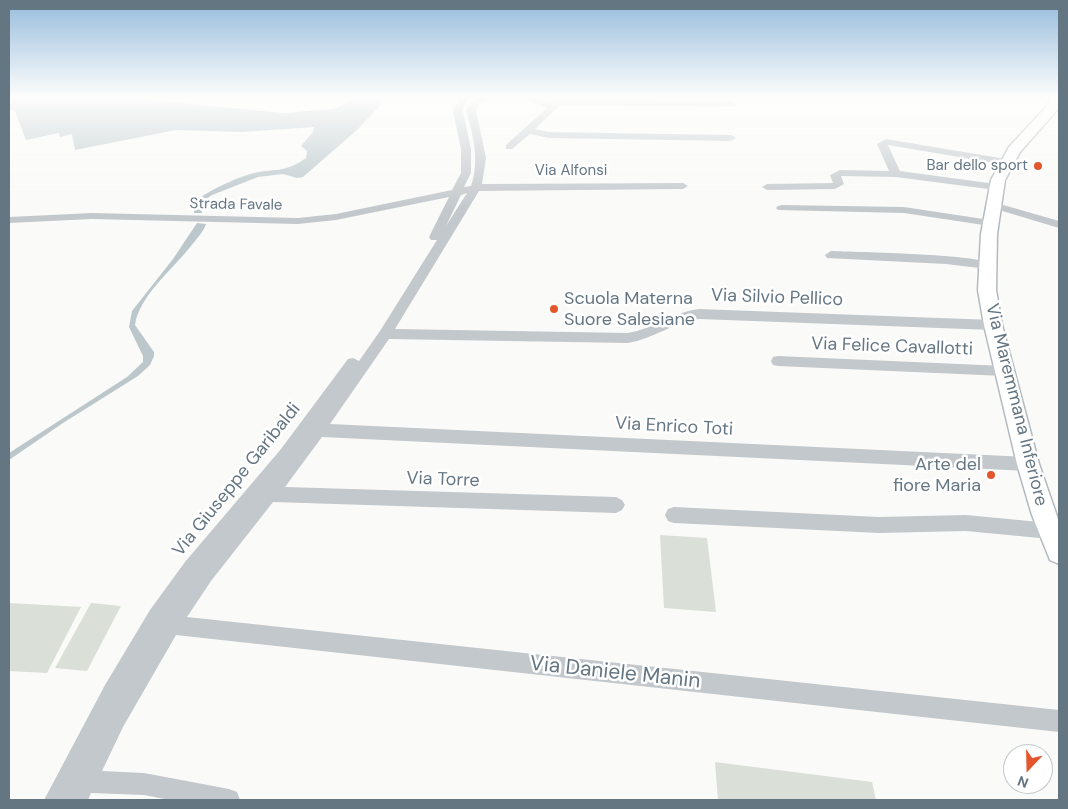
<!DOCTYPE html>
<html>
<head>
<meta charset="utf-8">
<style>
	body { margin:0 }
	#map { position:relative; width:1068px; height:809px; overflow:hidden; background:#fafaf8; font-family:"DM Sans",sans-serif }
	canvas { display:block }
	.frame { position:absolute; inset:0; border:10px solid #657683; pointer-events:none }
	.north { position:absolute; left:1003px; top:744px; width:50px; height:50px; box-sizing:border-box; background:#fff; border:1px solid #c1c8cd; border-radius:50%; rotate:201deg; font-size:14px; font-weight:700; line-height:20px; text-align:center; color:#657683 }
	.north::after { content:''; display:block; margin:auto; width:18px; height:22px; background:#e4572e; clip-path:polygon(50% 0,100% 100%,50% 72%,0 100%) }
</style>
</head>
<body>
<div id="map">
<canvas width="1068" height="809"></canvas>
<div class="frame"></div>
<div class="north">N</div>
</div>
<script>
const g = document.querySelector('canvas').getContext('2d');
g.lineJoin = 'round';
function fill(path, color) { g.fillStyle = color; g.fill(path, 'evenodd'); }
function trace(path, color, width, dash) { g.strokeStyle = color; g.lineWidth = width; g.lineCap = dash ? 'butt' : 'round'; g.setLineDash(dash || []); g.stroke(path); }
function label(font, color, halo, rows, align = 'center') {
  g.font = font + ' "DM Sans",sans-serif'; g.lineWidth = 5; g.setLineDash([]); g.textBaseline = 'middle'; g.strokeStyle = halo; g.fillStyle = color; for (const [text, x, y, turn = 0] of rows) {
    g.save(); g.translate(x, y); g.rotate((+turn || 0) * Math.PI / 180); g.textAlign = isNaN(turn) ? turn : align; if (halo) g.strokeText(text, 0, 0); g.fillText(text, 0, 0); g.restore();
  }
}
const green = new Path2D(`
	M660,535L707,538L716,612L664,608Z
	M9,603L81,607L47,673L9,671Z
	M91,603L121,606L87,671L55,668Z
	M715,762L872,782L876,800H718Z`);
const water = new Path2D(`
	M9,97H118L284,113L334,109L360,97H388L357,130L303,177L297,178L283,174L258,177L212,195L206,199L201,208L202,213H194V203C204,192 240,176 254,173C277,168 285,173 306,158L307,151L301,146L313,132L314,127L242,132L176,130L75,150L72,134L60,137L59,133L26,140L15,111L9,109Z
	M197,223L206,224C203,233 196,239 191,246C173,269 139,296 135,325L154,352V356L150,365L138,376L63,423L9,460V453L127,377L143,362V356L129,327L132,311L173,259Z`);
const street = new Path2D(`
	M462,97H471L465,104L463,111L471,149V173L464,187L471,186C480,160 473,136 466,110C474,99 478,97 491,97L479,104L476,110L486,158L482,184L683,183L688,186L683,189L479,191L395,329L628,333C653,329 673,312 699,309L993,320L998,322L1000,325L998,328L993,330L699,319C674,322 653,339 628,343L389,339L330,424L1028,457L1034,459L1036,464L1034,469L1028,471L322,437L285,487L616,497L622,500L625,505L622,510L616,513L273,502L211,581L187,617L1059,710V732L176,635L123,727L102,771L144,773L229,789L237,792L240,800H170L144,795L91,793L88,800H44L105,685L150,610L185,562L281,449L348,359L353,358L359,361L380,331L437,240H431L429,237L449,197L336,220L298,224L92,219L9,223V217L92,213L298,218L336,214L452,190L461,173V149L453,111L457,103ZM467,193L446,226L461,195Z
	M521,97H534L551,103L558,97H567L566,99L732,101L736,104L735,106L560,105L535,129L549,132L731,135L736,138L731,141L549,138L530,134L512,149H506V145L547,108Z
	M886,139L1006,159L1011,162L1006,165L888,145L900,171L996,184L1001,187L996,190L896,177L841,176L844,184L835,189L767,190L762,187L767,184L833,183L830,175L840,170L889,171L877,144Z
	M993,202L1059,221V228L989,207L988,205L989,203Z
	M782,205L904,207L990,220L996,223L990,226L904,213L778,210L776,208L778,206Z
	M831,251C853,252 985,254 994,265L988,269L946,264L827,258L825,255Z
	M778,356L1004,366L1009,367L1011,371L1009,375L1004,376L778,366L773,365L771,361L773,357Z
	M674,507L879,517L966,515L1050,523L1056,525L1059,531L1056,537L1050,539L966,531L879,533L674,523L668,521L665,515L668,509Z`);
const secondary = new Path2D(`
	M1052,97H1059L1058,109L1020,152L1005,180L997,234L996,290L1002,325L1039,464L1059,522V564L1050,560L1032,515L1017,464L984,325L978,290L981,234L991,180L1009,147L1046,107Z`);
const markers = [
	[1038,166,5,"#e4572e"],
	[554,309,5,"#e4572e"],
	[991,475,5,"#e4572e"]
];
const farPoinames = [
	["Bar dello sport",1028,166]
];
const farStreetnames = [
	["Via Alfonsi",571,171],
	["Strada Favale",236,205,1]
];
const streetNames = [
	["Via Silvio Pellico",777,298,2],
	["Via Felice Cavallotti",892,347,2],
	["Via Maremmana Inferiore",1016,405,76],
	["Via Enrico Toti",674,427,3],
	["Via Giuseppe Garibaldi",237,480,-51],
	["Via Torre",443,480,2]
];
const poiNames = [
	["Scuola Materna",564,299],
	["Suore Salesiane",564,320],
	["Arte del",981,465,"right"],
	["fiore Maria",981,486,"right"]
];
const nearStreetnames = [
	["Via Daniele Manin",615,673,6]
];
fill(green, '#dadfd7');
fill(water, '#bbc7cb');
trace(secondary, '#b3babf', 3);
fill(street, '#c3c8cc');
fill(secondary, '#fff');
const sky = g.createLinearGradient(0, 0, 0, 210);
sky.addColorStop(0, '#96bcdc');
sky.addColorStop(0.46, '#fdfdfc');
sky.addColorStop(1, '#fdfdfc00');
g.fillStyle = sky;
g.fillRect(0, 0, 1068, 210);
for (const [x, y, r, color] of markers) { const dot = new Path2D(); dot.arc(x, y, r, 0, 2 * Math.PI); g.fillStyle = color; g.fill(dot); trace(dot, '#fff', 2); }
label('15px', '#657683', '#fff', farPoinames, 'right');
label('15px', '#657683', '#fff', farStreetnames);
label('18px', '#657683', '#fff', streetNames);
label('18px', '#657683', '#fff', poiNames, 'left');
label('21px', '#657683', '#fff', nearStreetnames);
</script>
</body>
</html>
